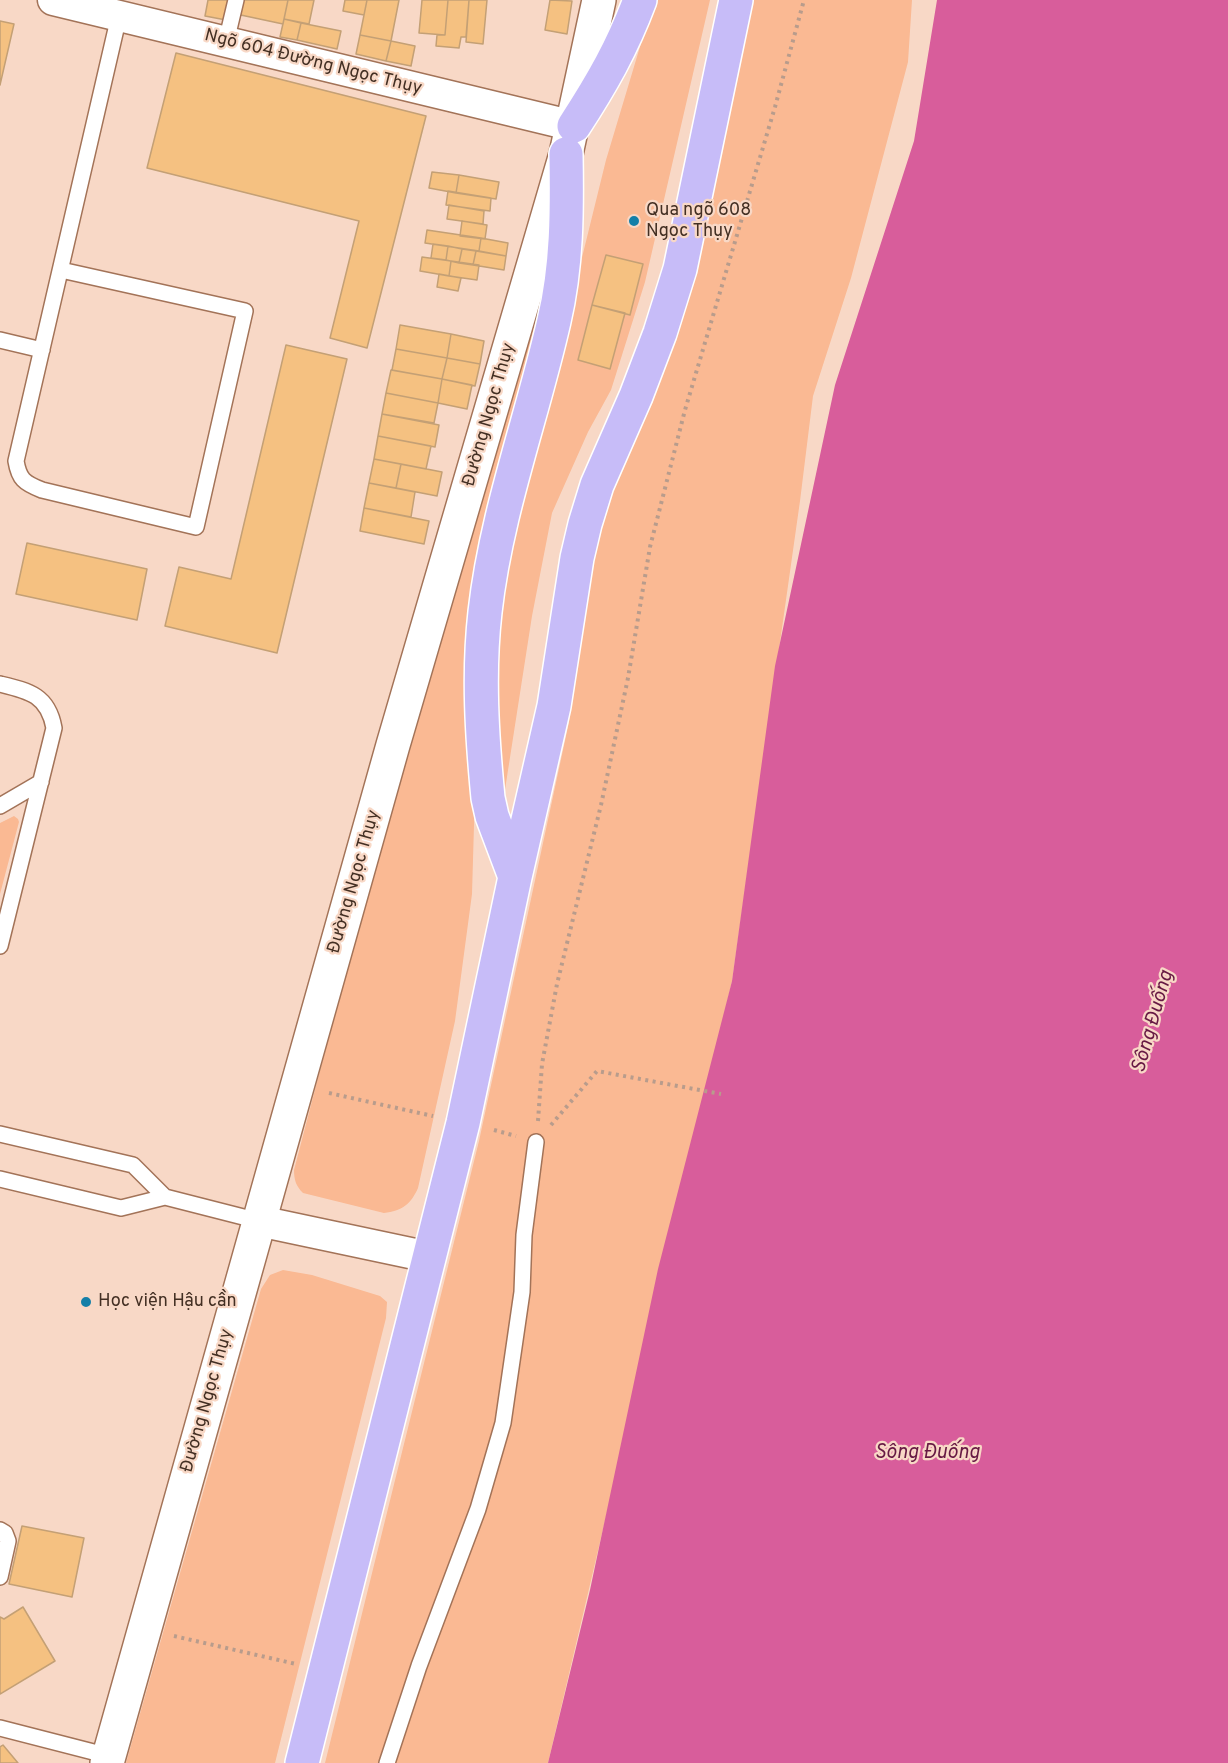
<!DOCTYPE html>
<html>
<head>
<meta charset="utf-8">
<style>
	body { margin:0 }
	canvas { display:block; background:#f8d8c6 }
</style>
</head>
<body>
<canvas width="1228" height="1763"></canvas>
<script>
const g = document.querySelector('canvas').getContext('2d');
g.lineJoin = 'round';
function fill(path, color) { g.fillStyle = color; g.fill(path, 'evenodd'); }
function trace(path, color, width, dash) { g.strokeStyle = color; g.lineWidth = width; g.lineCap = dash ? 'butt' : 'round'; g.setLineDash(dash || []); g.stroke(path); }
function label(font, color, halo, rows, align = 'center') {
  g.font = font + ' Overpass,sans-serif'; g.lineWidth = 4.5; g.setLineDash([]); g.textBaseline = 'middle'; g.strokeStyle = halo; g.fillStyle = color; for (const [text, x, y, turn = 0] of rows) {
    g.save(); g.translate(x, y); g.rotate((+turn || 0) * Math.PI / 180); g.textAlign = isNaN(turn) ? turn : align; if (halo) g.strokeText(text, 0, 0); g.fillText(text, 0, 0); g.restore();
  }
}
const green = new Path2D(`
	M654,0H710L645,282L611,390L588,432L552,513L532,616L504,796L494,767L495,611L606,160Z
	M752,0H912L908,62L851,278L813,396L800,501L732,981L548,1763H325L479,1141L569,722L588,571Z
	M536,324L539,326L475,791L472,894L455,1021L418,1188C411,1204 402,1211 384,1213L303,1193C296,1186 294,1180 294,1170L412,719L533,325Z
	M14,816L18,819L19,822L0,894V823Z
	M283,1270L312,1275L380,1296L387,1302L386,1318L367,1394L275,1763H126L261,1289L270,1275Z`);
const water = new Path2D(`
	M937,0H1228V1763H548L590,1590L658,1269L732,981L775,666L835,385L914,141Z`);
const building = new Path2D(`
	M208,0H231L226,20L205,16Z
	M239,0H288L283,24L236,14Z
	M288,0H314L309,24L284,19Z
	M367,0L364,15L343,11L345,0Z
	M367,0H399L391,41L360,35Z
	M422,0H448L445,35L419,33Z
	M448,0H469L466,37H461L459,48L436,46L437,35H445Z
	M469,0H487L483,44L466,42Z
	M550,0L572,1L567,34L545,30Z
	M284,19L301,23L297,40L280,37Z
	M0,21L14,24L0,85Z
	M301,23L341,31L337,49L297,40Z
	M360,35L391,41L386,61L356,54Z
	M391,41L415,46L411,66L386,61Z
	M176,53L426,116L367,348L330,338L359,221L147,168Z
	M432,172L459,175L456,193L429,188Z
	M459,175L499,182L496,199L456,193Z
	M448,191L491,198L490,211L446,205Z
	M449,205L484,211L483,224L447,219Z
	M462,221L487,225L485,239L460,236Z
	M427,230L481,238L479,251L425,243Z
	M481,238L508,243L506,256L479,251Z
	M433,244L448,246L446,260L431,258Z
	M448,246L462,249L459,263L446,260Z
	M462,249L476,251L473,265L459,263Z
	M476,251L506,256L504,270L473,265Z
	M606,255L643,264L630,315L592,305Z
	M422,257L451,261L449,276L420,271Z
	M451,261L479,265L477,280L449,276Z
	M439,274L461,278L458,291L437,287Z
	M592,305L625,313L610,369L578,360Z
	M400,325L451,334L447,358L396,349Z
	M451,334L484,341L480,364L447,358Z
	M286,345L347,359L277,653L165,626L179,567L231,579Z
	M396,349L447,358L442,379L392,370Z
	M447,358L480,364L475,386L442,379Z
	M391,370L442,379L438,403L386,393Z
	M442,379L472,385L467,409L438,403Z
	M386,393L438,403L434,423L382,414Z
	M382,414L439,425L435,447L378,436Z
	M378,436L431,446L426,469L374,459Z
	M374,459L401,464L396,488L369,483Z
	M401,464L442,472L437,496L396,488Z
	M369,483L415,492L411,517L364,508Z
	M364,508L429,521L424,544L360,531Z
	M27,543L147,569L137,620L16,594Z
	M22,1526L84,1538L72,1597L9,1584Z
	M23,1607L55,1661L0,1694V1617L4,1619Z
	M3,1745L18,1763H0V1747Z`);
const path = new Path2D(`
	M329,1093L433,1116
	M538,1121L542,1064L557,984L601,805L628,678L650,547L685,410L775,107L804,0
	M551,1125L597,1071L721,1094
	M494,1130L516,1136
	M174,1636L296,1664`);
const lane = new Path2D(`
	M226,42L236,0
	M61,270L245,311L196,527L42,490C24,483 19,479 16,461L119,16
	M0,340L42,350
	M0,684C29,691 48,695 54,728L0,946
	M0,806L41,782
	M0,1134L133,1165L165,1197
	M0,1179L121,1208L165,1197L259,1221
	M0,1530L5,1533L8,1541L0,1577
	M0,1728L109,1756
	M387,1763L419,1666L478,1509L503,1423L522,1292L524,1235L536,1142`);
const street = new Path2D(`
	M53,0L574,126
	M259,1221L429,1257`);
const secondary = new Path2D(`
	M107,1763L393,745L566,154L599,0`);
const primary = new Path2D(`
	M574,126C602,83 622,48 640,0
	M515,877L492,816L488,798C482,736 478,674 485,612C496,513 532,418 554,321C567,266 567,210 566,154
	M302,1763L463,1123L515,877L554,706L577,558L585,524L597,485L636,396L660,333L680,269L736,0`);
const markers = [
	[634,221,6,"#147fa8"],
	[86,1302,6,"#147fa8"]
];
const streetNames = [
	["Ngõ 604 Đường Ngọc Thụy",313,63,14],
	["Đường Ngọc Thụy",490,415,-74],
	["Đường Ngọc Thụy",355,882,-74],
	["Đường Ngọc Thụy",208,1401,-74]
];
const poiNames = [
	["Qua ngõ 608",646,211],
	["Ngọc Thụy",646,232],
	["Học viện Hậu cần",98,1302]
];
const waterNames = [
	["Sông Đuống",1154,1022,-74],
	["Sông Đuống",927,1454]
];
fill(green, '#fab993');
fill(water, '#d85d9b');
fill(building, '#f5c181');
trace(building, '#c4a075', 1.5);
trace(lane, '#a37358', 18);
trace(street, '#a37358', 33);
trace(secondary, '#a37358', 36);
trace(primary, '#fff', 36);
trace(path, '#b89c8c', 4, [3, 4.5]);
trace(lane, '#fff', 15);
trace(street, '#fff', 30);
trace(secondary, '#fff', 33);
trace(primary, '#c7bcf8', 33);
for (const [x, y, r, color] of markers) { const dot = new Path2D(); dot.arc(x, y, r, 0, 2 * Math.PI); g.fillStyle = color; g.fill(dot); trace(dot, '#f8d8c6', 2); }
label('18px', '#432f23', '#f8d8c6', streetNames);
label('18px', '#432f23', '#f8d8c6', poiNames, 'left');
label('italic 20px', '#671944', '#f8d8c6', waterNames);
</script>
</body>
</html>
